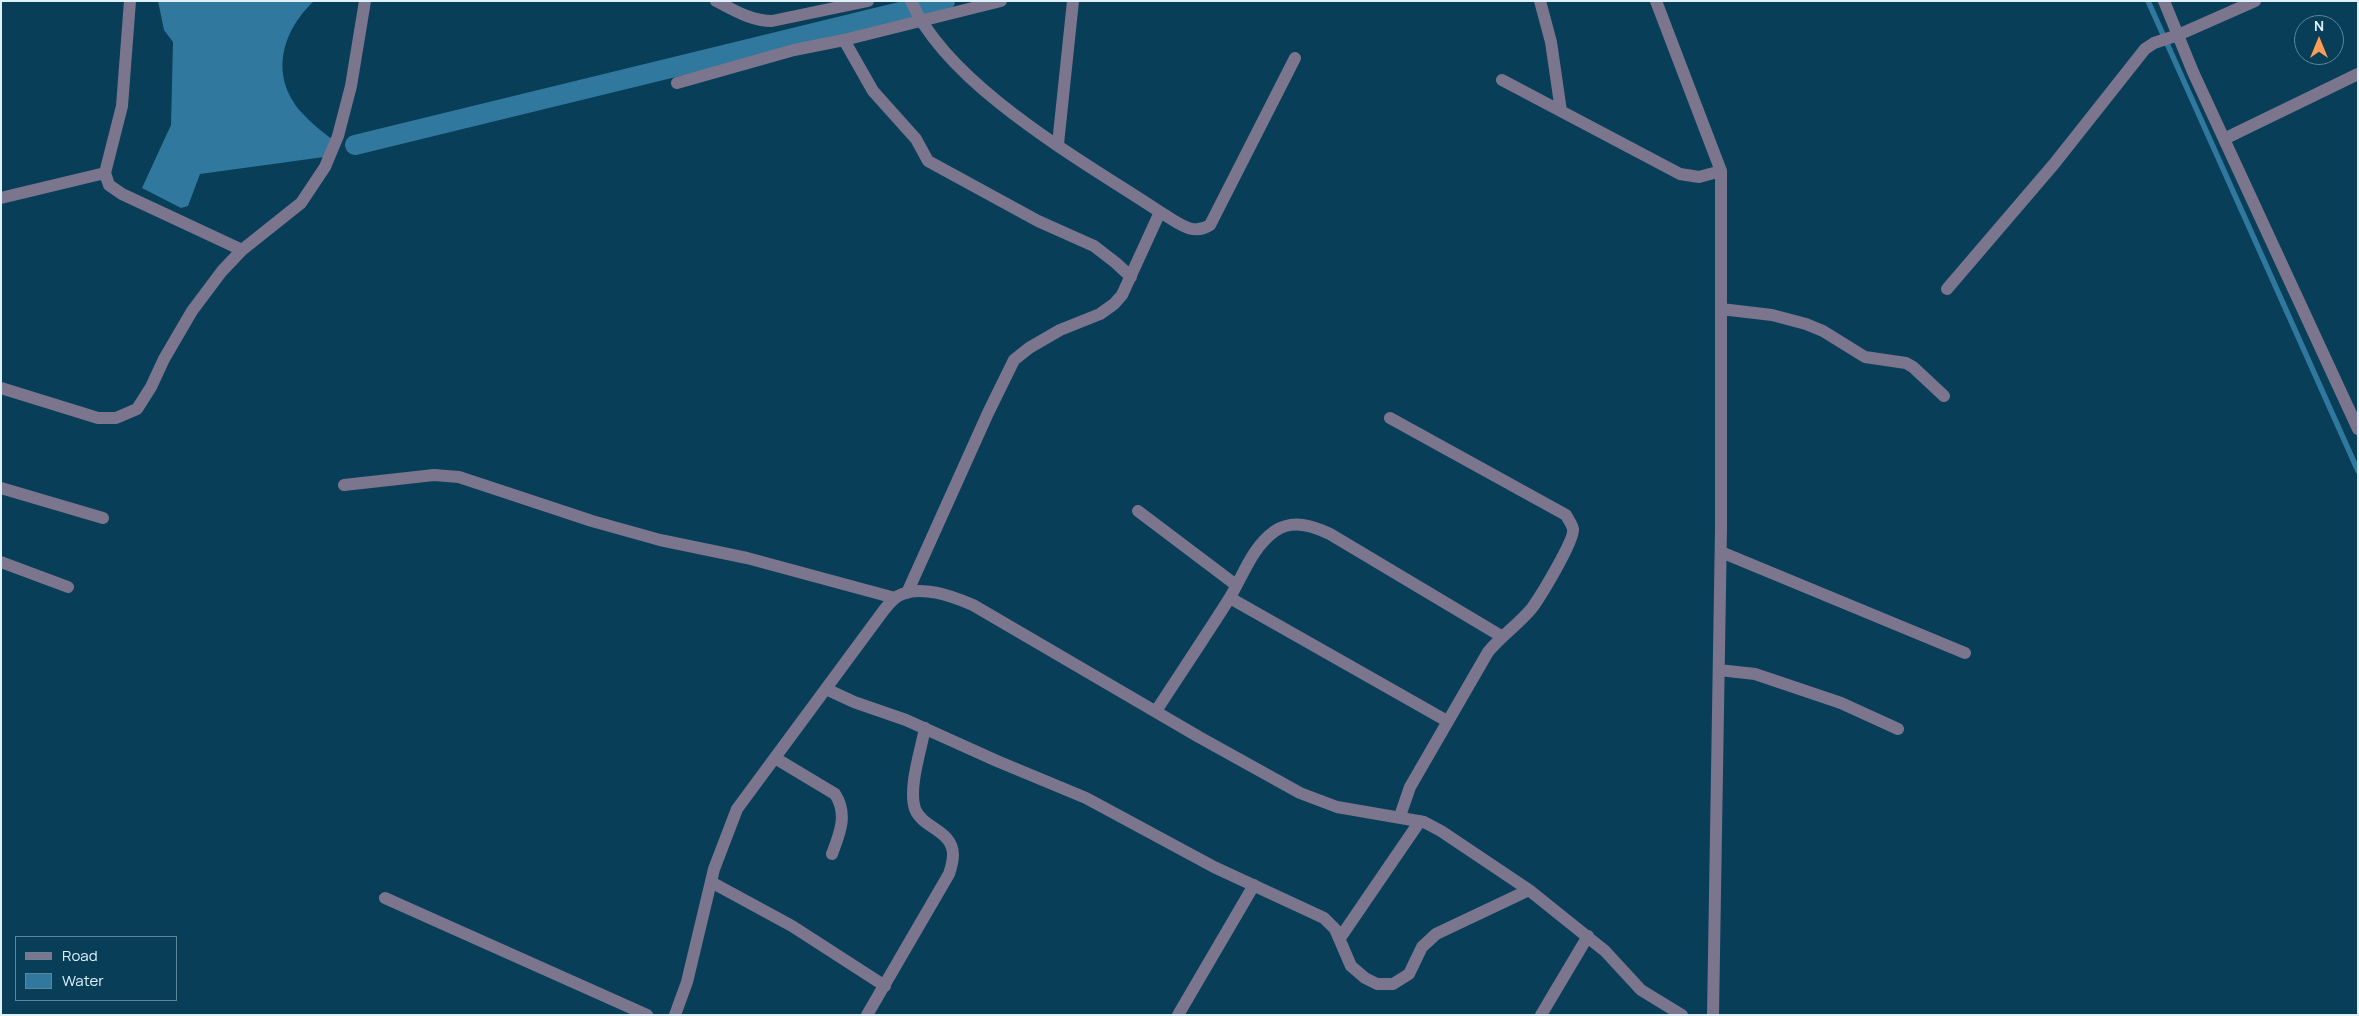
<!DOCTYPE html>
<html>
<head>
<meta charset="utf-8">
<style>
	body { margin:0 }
	#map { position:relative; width:2359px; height:1016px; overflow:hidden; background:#083e58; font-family:Manrope,sans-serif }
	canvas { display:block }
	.frame { position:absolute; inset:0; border:2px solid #def1fd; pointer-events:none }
	.legend { position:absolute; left:15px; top:936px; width:162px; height:65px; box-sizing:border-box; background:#083e58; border:1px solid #5e869a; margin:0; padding:6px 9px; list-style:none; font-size:15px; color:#def1fd }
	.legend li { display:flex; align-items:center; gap:10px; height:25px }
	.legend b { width:25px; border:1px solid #5e869a }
	.north { position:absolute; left:2294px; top:15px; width:50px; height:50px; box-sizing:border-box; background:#083e58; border:1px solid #5e869a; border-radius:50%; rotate:0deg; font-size:14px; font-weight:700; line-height:20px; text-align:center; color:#def1fd }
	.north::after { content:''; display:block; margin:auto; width:18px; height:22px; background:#fd9d55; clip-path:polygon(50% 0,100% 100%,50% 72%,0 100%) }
</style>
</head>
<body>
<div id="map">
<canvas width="2359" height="1016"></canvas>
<div class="frame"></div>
<ul class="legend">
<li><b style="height:6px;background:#7b758e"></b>Road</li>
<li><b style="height:14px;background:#31789e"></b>Water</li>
</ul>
<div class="north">N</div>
</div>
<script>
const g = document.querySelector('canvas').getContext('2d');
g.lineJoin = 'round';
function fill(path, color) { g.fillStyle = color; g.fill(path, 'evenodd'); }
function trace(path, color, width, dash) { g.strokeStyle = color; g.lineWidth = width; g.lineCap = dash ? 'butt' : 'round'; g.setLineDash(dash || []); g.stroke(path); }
const water = new Path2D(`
	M158,1H314C280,33 269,79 304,115C312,124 323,132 333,140L324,157L200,174L188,206L181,208L142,188L171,125L173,42L164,30Z`);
const stream = new Path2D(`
	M2148,1L2358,471`);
const canal = new Path2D(`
	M355,145L945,1`);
const minor = new Path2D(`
	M130,1L122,106L105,173L109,185L122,194L242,250
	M716,1C734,10 751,21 772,21L868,1
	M1540,1L1551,42L1561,111
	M1656,1L1721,171V529L1713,1015
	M2164,1L2193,72L2358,429
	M844,40L873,91L916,139L928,161L1038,221L1094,246L1116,263L1131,277
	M1502,80L1680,174L1699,177L1721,171
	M677,83L794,50L844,40L1001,1
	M2224,139L2358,74
	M1058,144L1073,1
	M1,198L105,173
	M1160,212C1176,221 1192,237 1210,225L1295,58
	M1947,289L2054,164L2145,49L2154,43L2178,35L2255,1
	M1721,309L1772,315L1806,324L1823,331L1865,357L1906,363L1913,367L1944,396
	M1,388L98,418H116L137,409L151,387L164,359L192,311L222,271L242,250L301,203L325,167L338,136L351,86L365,1
	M1390,418L1566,515C1568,519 1572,524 1573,529C1575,540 1540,597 1532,608C1519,624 1501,636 1488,652L1410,787L1400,816
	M344,485L434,475L459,477L592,521L660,540L747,558L895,598
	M1,488L103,518
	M1138,511L1236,585
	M1721,552L1965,653
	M1,562L68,587
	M907,593L988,413L1014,360L1029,348L1060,330L1100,314L1114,304L1122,295L1160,212C1083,161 949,87 911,1
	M1230,598L1447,721
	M1719,670L1755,674L1841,703L1898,729
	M826,689L854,702L906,720L997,761L1086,798L1214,867L1324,918L1335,929L1351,966L1365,978L1377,984H1393L1409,974L1422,947L1436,934L1529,890
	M1156,711C1180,674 1205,637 1229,599C1243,576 1252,547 1275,531C1293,519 1313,526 1330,534L1501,636
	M775,758L835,794C848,814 840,833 832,854
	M711,882L792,926L885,986
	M385,898L647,1015
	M1340,938L1420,821
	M675,1015L687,982L714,869L737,809L884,610C888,605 893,599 898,596C920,584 952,596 973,605L1199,737L1300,793L1337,807L1424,822L1441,831L1529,890L1605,951L1641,990L1682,1015
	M867,1015L949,874C951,868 953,861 953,855C953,830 923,829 915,809C908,788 921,750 925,728
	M1178,1015L1254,885
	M1541,1015L1588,936`);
fill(water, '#31789e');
trace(stream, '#31789e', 5.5);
trace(canal, '#31789e', 20);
trace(minor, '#7b758e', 12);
</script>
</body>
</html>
